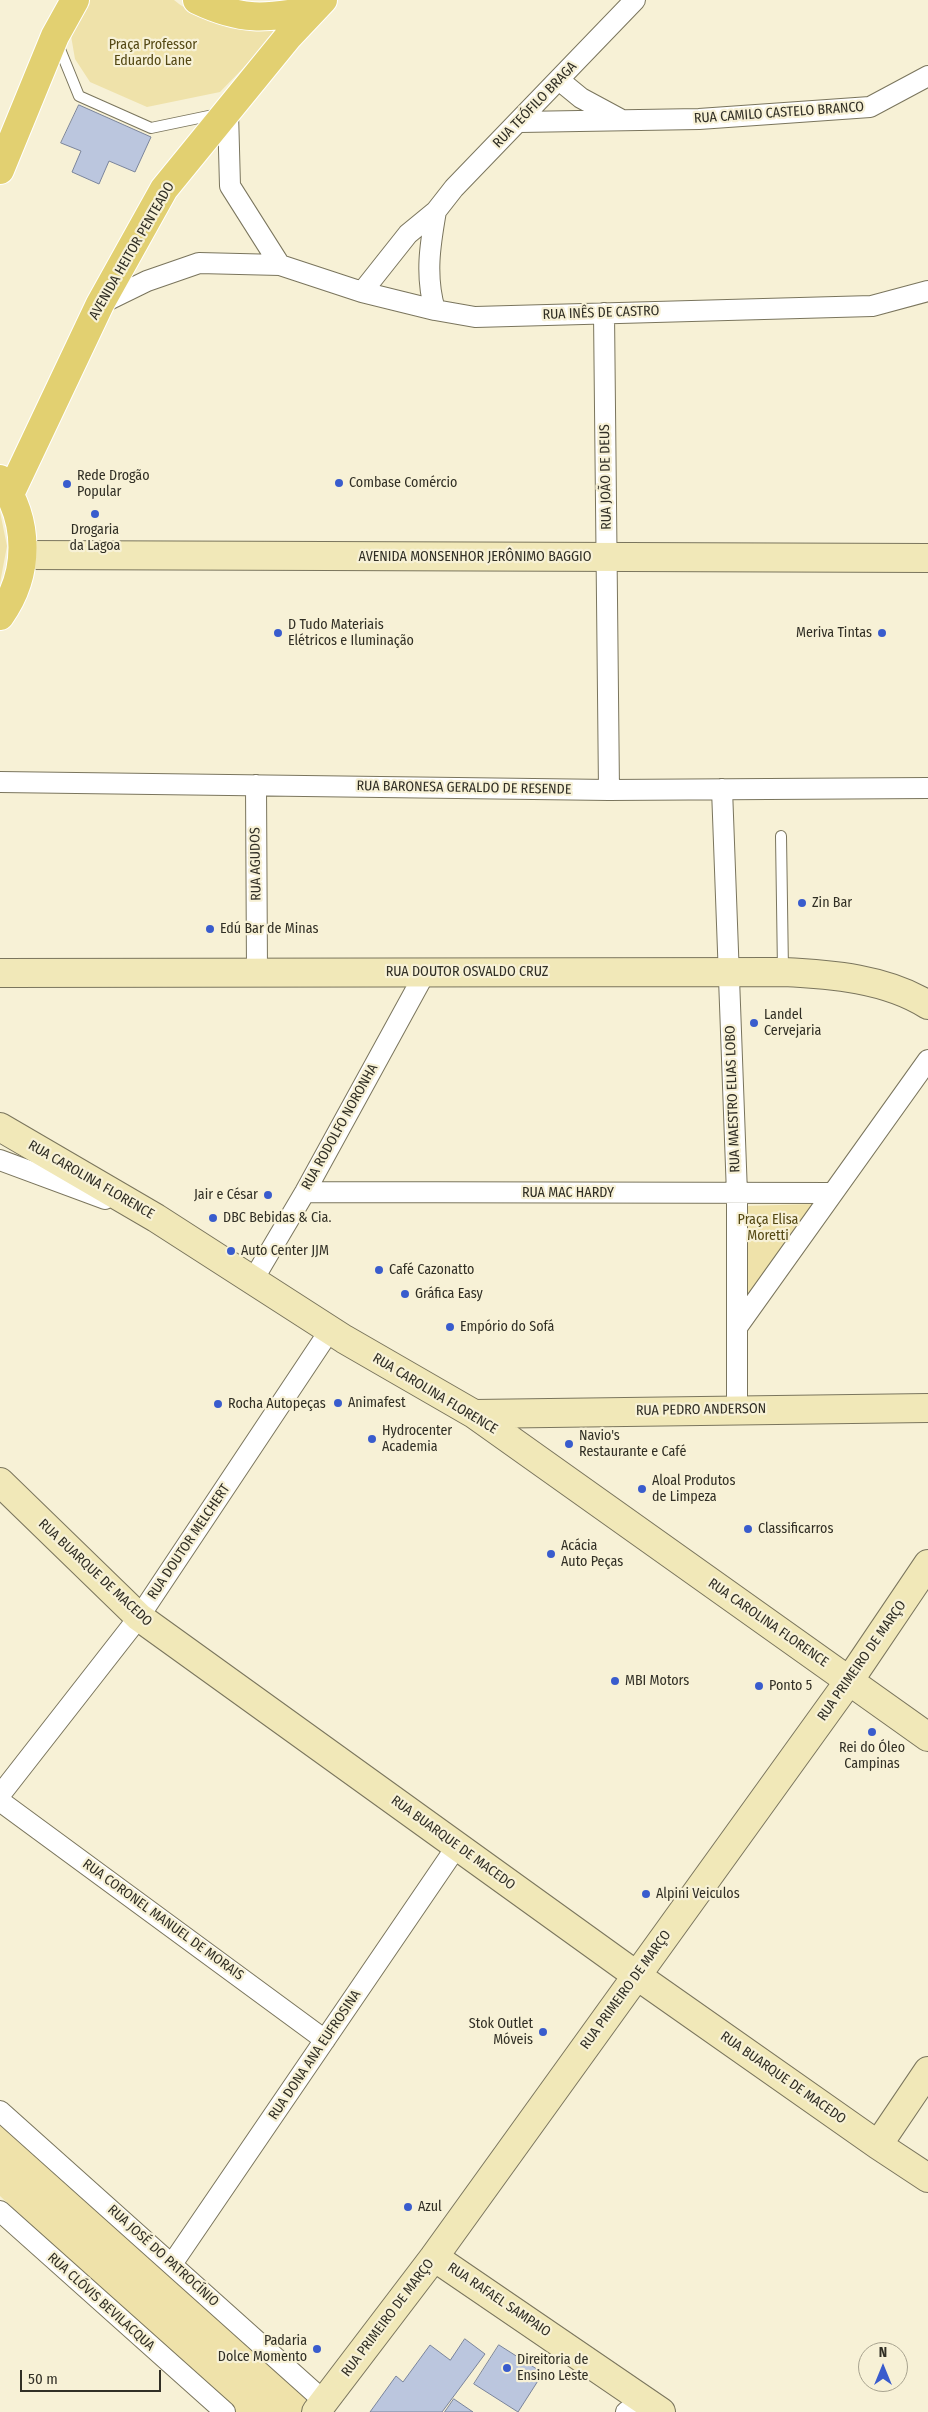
<!DOCTYPE html>
<html>
<head>
<meta charset="utf-8">
<style>
	body { margin:0 }
	#map { position:relative; width:928px; height:2412px; overflow:hidden; background:#f7f1d6; font-family:"Fira Sans Condensed",sans-serif }
	canvas { display:block }
	.north { position:absolute; left:858px; top:2342px; width:50px; height:50px; box-sizing:border-box; background:#f7f1d6; border:1px solid #a8a38f; border-radius:50%; rotate:0deg; font-size:14px; font-weight:700; line-height:20px; text-align:center; color:#312f25 }
	.north::after { content:''; display:block; margin:auto; width:18px; height:22px; background:#395ccd; clip-path:polygon(50% 0,100% 100%,50% 72%,0 100%) }
	.scale { position:absolute; left:20px; top:2370px; width:141px; height:22px; box-sizing:border-box; border:2px solid #312f25; border-top:0; padding-left:6px; font-size:15px; line-height:18px; white-space:nowrap; color:#312f25; -webkit-text-stroke:4px #f7f1d6; paint-order:stroke }
</style>
</head>
<body>
<div id="map">
<canvas width="928" height="2412"></canvas>
<div class="north">N</div>
<div class="scale">50 m</div>
</div>
<script>
const g = document.querySelector('canvas').getContext('2d');
g.lineJoin = 'round';
function fill(path, color) { g.fillStyle = color; g.fill(path, 'evenodd'); }
function trace(path, color, width, dash) { g.strokeStyle = color; g.lineWidth = width; g.lineCap = dash ? 'butt' : 'round'; g.setLineDash(dash || []); g.stroke(path); }
function label(font, color, halo, rows, align = 'center') {
  g.font = font + ' "Fira Sans Condensed",sans-serif'; g.lineWidth = 4.5; g.setLineDash([]); g.textBaseline = 'middle'; g.strokeStyle = halo; g.fillStyle = color; for (const [text, x, y, turn = 0] of rows) {
    g.save(); g.translate(x, y); g.rotate((+turn || 0) * Math.PI / 180); g.textAlign = isNaN(turn) ? turn : align; if (halo) g.strokeText(text, 0, 0); g.fillText(text, 0, 0); g.restore();
  }
}
const green = new Path2D(`
	M86,0H174C202,24 245,26 281,29L220,92L147,107L90,82L75,59L70,30Z
	M0,512L7,546L0,583Z
	M813,1204L746,1298V1206Z
	M0,2114L325,2402L314,2412H234L0,2196Z`);
const building = new Path2D(`
	M79,105L151,137L135,172L109,161L99,184L72,172L81,151L61,143Z
	M465,2339L485,2354L442,2412H370L396,2376L403,2382L430,2345L450,2360Z
	M499,2345L543,2373L518,2412L474,2384Z
	M454,2399L473,2412H445Z`);
const lane = new Path2D(`
	M57,42L79,96L151,128L218,114
	M781,836L783,971`);
const street = new Path2D(`
	M559,80L581,98L620,119
	M228,112L230,186L280,265
	M520,122L699,119L870,107L928,76
	M362,292L408,234L436,211L454,188L635,0
	M100,304L147,281L199,263L280,265L362,292L435,310L475,317L872,306L928,291
	M435,310C425,276 430,245 436,211
	M604,313L609,790
	M0,782L609,790L928,788
	M256,785L257,972
	M722,789L737,1194V1409
	M0,1160L105,1199
	M305,1192L832,1193
	M253,1280L305,1192L425,973
	M738,1326L928,1060
	M0,1795L139,1617L330,1330
	M0,1801L325,2040
	M0,2111L325,2402
	M0,2211L225,2412
	M172,2264L457,1846
	M626,2412L645,2399`);
const secondary = new Path2D(`
	M23,555L928,558
	M0,973L783,972C831,974 887,979 928,1005
	M0,1127L156,1218L344,1339L474,1414L928,1737
	M474,1414L928,1408
	M0,1482L139,1617L636,1975L878,2145L928,2178
	M878,2145L928,2071
	M434,2257L661,2412
	M316,2412L434,2257L849,1681L928,1564`);
const primary = new Path2D(`
	M197,0C241,21 266,19 312,10
	M0,170L55,36L75,0
	M0,479C30,521 30,574 0,616
	M10,494L100,304L164,189L288,37L323,0`);
const markers = [
	[339,483,5,"#395ccd"],
	[67,484,5,"#395ccd"],
	[95,514,5,"#395ccd"],
	[278,633,5,"#395ccd"],
	[882,633,5,"#395ccd"],
	[802,903,5,"#395ccd"],
	[210,929,5,"#395ccd"],
	[754,1023,5,"#395ccd"],
	[268,1195,5,"#395ccd"],
	[213,1218,5,"#395ccd"],
	[231,1251,5,"#395ccd"],
	[379,1270,5,"#395ccd"],
	[405,1294,5,"#395ccd"],
	[450,1327,5,"#395ccd"],
	[338,1403,5,"#395ccd"],
	[218,1404,5,"#395ccd"],
	[372,1439,5,"#395ccd"],
	[569,1444,5,"#395ccd"],
	[642,1489,5,"#395ccd"],
	[748,1529,5,"#395ccd"],
	[551,1554,5,"#395ccd"],
	[615,1681,5,"#395ccd"],
	[759,1686,5,"#395ccd"],
	[872,1732,5,"#395ccd"],
	[646,1894,5,"#395ccd"],
	[543,2032,5,"#395ccd"],
	[408,2207,5,"#395ccd"],
	[317,2349,5,"#395ccd"],
	[507,2368,5,"#395ccd"]
];
const parkNames = [
	["Praça Professor",153,45],
	["Eduardo Lane",153,61],
	["Praça Elisa",768,1220],
	["Moretti",768,1236]
];
const streetNames = [
	["RUA TEÓFILO BRAGA",535,105,-46],
	["RUA CAMILO CASTELO BRANCO",779,113,-4],
	["AVENIDA HEITOR PENTEADO",132,251,-60],
	["RUA INÊS DE CASTRO",601,313,-2],
	["RUA JOÃO DE DEUS",606,477,-91],
	["AVENIDA MONSENHOR JERÔNIMO BAGGIO",475,557],
	["RUA BARONESA GERALDO DE RESENDE",464,788,1],
	["RUA AGUDOS",256,864,-91],
	["RUA DOUTOR OSVALDO CRUZ",467,972],
	["RUA MAESTRO ELIAS LOBO",733,1099,-92],
	["RUA RODOLFO NORONHA",340,1127,-61],
	["RUA CAROLINA FLORENCE",91,1180,30],
	["RUA MAC HARDY",568,1193],
	["RUA CAROLINA FLORENCE",435,1394,31],
	["RUA PEDRO ANDERSON",701,1410,-1],
	["RUA DOUTOR MELCHERT",189,1542,-56],
	["RUA BUARQUE DE MACEDO",95,1573,43],
	["RUA CAROLINA FLORENCE",768,1623,35],
	["RUA PRIMEIRO DE MARÇO",862,1661,-55],
	["RUA BUARQUE DE MACEDO",453,1843,36],
	["RUA CORONEL MANUEL DE MORAIS",163,1920,36],
	["RUA PRIMEIRO DE MARÇO",626,1990,-54],
	["RUA DONA ANA EUFROSINA",315,2055,-56],
	["RUA BUARQUE DE MACEDO",783,2078,35],
	["RUA JOSÉ DO PATROCÍNIO",163,2256,42],
	["RUA RAFAEL SAMPAIO",499,2300,34],
	["RUA CLÓVIS BEVILACQUA",101,2302,42],
	["RUA PRIMEIRO DE MARÇO",388,2318,-53]
];
const poiNames = [
	["Rede Drogão",77,476],
	["Popular",77,492],
	["Combase Comércio",349,483],
	["Drogaria",95,530,"center"],
	["da Lagoa",95,546,"center"],
	["D Tudo Materiais",288,625],
	["Elétricos e Iluminação",288,641],
	["Meriva Tintas",872,633,"right"],
	["Zin Bar",812,903],
	["Edú Bar de Minas",220,929],
	["Landel",764,1015],
	["Cervejaria",764,1031],
	["Jair e César",258,1195,"right"],
	["DBC Bebidas & Cia.",223,1218],
	["Auto Center JJM",241,1251],
	["Café Cazonatto",389,1270],
	["Gráfica Easy",415,1294],
	["Empório do Sofá",460,1327],
	["Animafest",348,1403],
	["Rocha Autopeças",228,1404],
	["Hydrocenter",382,1431],
	["Academia",382,1447],
	["Navio's",579,1436],
	["Restaurante e Café",579,1452],
	["Aloal Produtos",652,1481],
	["de Limpeza",652,1497],
	["Classificarros",758,1529],
	["Acácia",561,1546],
	["Auto Peças",561,1562],
	["MBI Motors",625,1681],
	["Ponto 5",769,1686],
	["Rei do Óleo",872,1748,"center"],
	["Campinas",872,1764,"center"],
	["Alpini Veiculos",656,1894],
	["Stok Outlet",533,2024,"right"],
	["Móveis",533,2040,"right"],
	["Azul",418,2207],
	["Padaria",307,2341,"right"],
	["Dolce Momento",307,2357,"right"],
	["Direitoria de",517,2360],
	["Ensino Leste",517,2376]
];
fill(green, '#efe2aa');
fill(building, '#bbc6de');
trace(building, '#7a849b', 1);
trace(lane, '#7a755d', 12);
trace(street, '#7a755d', 22);
trace(secondary, '#7a755d', 30);
trace(primary, '#fff', 30);
trace(lane, '#fff', 10);
trace(street, '#fff', 20);
trace(secondary, '#f1e8b8', 28);
trace(primary, '#e2d071', 28);
for (const [x, y, r, color] of markers) { const dot = new Path2D(); dot.arc(x, y, r, 0, 2 * Math.PI); g.fillStyle = color; g.fill(dot); trace(dot, '#f7f1d6', 2); }
label('14px', '#544813', '#f7f1d6', parkNames);
label('14px', '#312f25', '#f7f1d6', streetNames);
label('14px', '#312f25', '#f7f1d6', poiNames, 'left');
</script>
</body>
</html>
